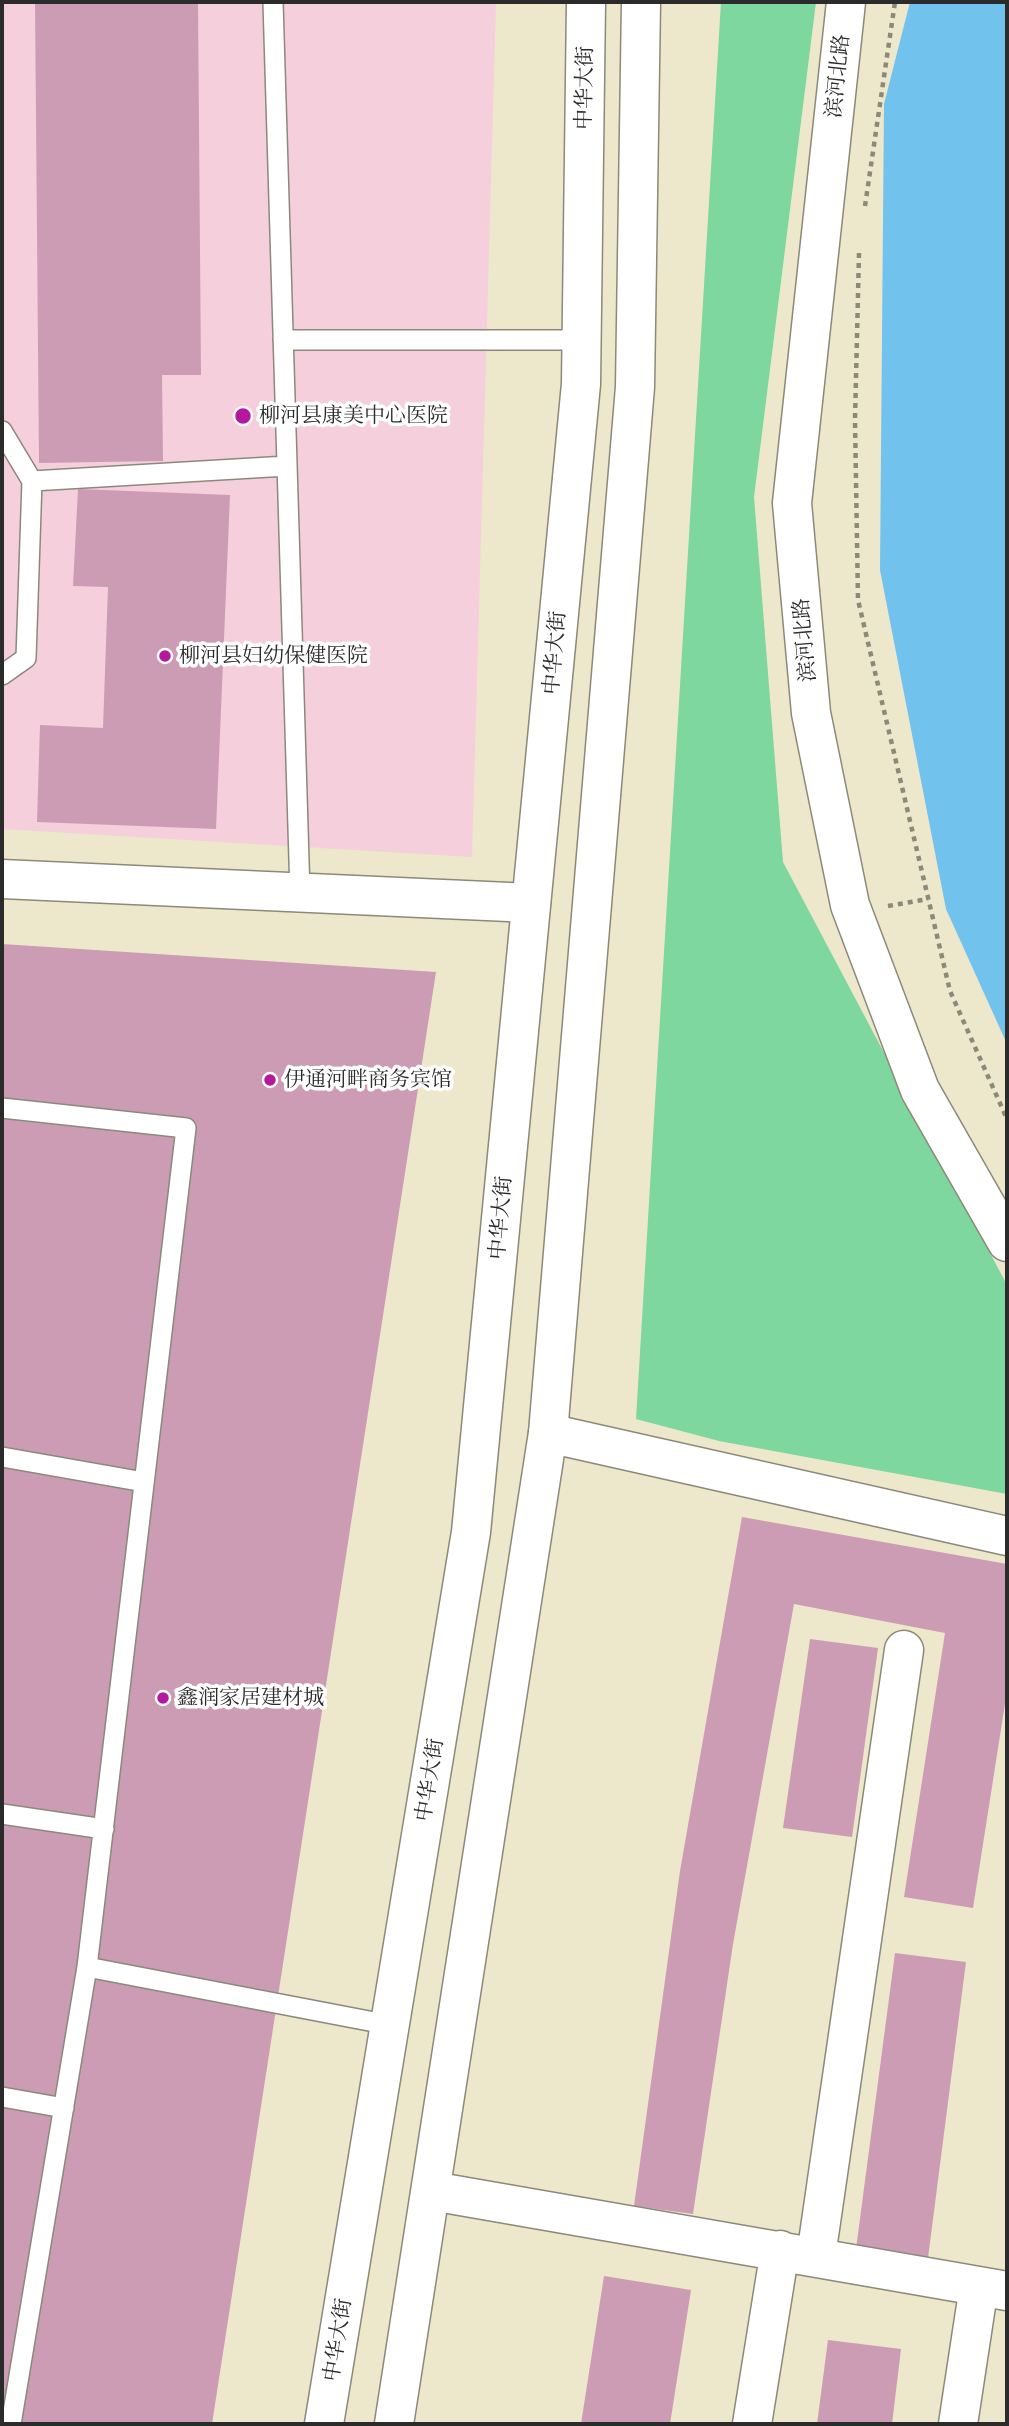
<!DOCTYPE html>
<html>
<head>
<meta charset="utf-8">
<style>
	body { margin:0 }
	#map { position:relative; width:1009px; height:2426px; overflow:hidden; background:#ede7cb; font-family:"Libre Caslon Text",serif }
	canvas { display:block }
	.frame { position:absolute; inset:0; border:4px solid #2b2b2b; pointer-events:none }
</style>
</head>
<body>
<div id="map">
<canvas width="1009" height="2426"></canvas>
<div class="frame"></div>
</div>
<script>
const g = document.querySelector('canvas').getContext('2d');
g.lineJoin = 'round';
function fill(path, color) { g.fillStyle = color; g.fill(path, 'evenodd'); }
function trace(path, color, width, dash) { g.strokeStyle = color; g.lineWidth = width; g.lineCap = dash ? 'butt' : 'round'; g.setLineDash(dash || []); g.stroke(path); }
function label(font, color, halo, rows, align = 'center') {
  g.font = font + ' "Libre Caslon Text","Noto Serif SC",serif'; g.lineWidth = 7; g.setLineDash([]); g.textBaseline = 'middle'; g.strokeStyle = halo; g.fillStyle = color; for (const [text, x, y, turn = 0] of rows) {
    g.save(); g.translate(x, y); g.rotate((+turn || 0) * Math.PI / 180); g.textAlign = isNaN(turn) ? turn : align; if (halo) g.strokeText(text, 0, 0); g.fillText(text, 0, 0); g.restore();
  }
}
const built = new Path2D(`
	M2,2H496L472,857L2,829Z`);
const green = new Path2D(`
	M721,2H816L754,497L783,862L1007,1285V1494L719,1441L636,1419Z`);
const water = new Path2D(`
	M910,2H1007V1044L946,909L880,570L884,104Z`);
const building = new Path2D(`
	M35,2H198L201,375H162L163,461L39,463Z
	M78,489L230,495L216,829L37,822L40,725L103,728L108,587L73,586Z
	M2,944L436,972L212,2424H2Z
	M742,1517L1007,1564V1691L973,1908L904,1897L945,1633L794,1604L733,1944L693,2214L634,2206L680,1871Z
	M810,1639L878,1648L852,1837L783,1828Z
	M895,1953L966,1962L928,2258L856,2249Z
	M604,2276L691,2290L670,2424H581Z
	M828,2340L901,2349L892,2424H817Z`);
const path = new Path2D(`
	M865,206L895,2
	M859,253L855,420L858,600L950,991L1007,1119
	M888,906L928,899`);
const lane = new Path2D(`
	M273,2L300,893
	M283,340H581
	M2,431L32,481L26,658L2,675
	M32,481L287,466
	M2,1108L186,1128L87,1967L11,2424
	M2,1457L144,1482
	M2,1814L104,1829
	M87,1967L390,2025
	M2,2097L64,2108`);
const street = new Path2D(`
	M846,2L792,503L811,713L850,905L920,1090L1007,1242
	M2,879L531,903
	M548,1433L1007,1536
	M432,2191L1007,2291
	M816,2256L904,1650
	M752,2424L780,2250
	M958,2424L979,2286`);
const secondary = new Path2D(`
	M324,2424L471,1532L581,384L586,2
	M394,2424L548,1433L635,387L641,2`);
const markers = [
	[243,416,9,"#b5179e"],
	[165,656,7,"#b5179e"],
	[270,1080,7,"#b5179e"],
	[163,1698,7,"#b5179e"]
];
const streetNames = [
	["滨河北路",838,76,-84],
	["中华大街",585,88,-89],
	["滨河北路",805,640,-95],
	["中华大街",555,653,-85],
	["中华大街",501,1218,-85],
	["中华大街",430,1780,-81],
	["中华大街",338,2340,-81]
];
const poiNames = [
	["柳河县康美中心医院",259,416],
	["柳河县妇幼保健医院",179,656],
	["伊通河畔商务宾馆",284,1080],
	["鑫润家居建材城",177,1698]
];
fill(built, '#f5cfdc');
fill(green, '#7dd79e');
fill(water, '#71c2ed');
fill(building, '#cc9cb4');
trace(lane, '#8c897b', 22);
trace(street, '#8c897b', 41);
trace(secondary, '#8c897b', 41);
trace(path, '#8c897b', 4.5, [5, 5]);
trace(lane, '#fff', 19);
trace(street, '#fff', 38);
trace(secondary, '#fff', 38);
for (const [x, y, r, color] of markers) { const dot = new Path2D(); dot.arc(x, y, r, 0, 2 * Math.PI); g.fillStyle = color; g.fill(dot); trace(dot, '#fff', 2.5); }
label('21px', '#2b2b2b', '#fff', streetNames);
label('21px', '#2b2b2b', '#fff', poiNames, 'left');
</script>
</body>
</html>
